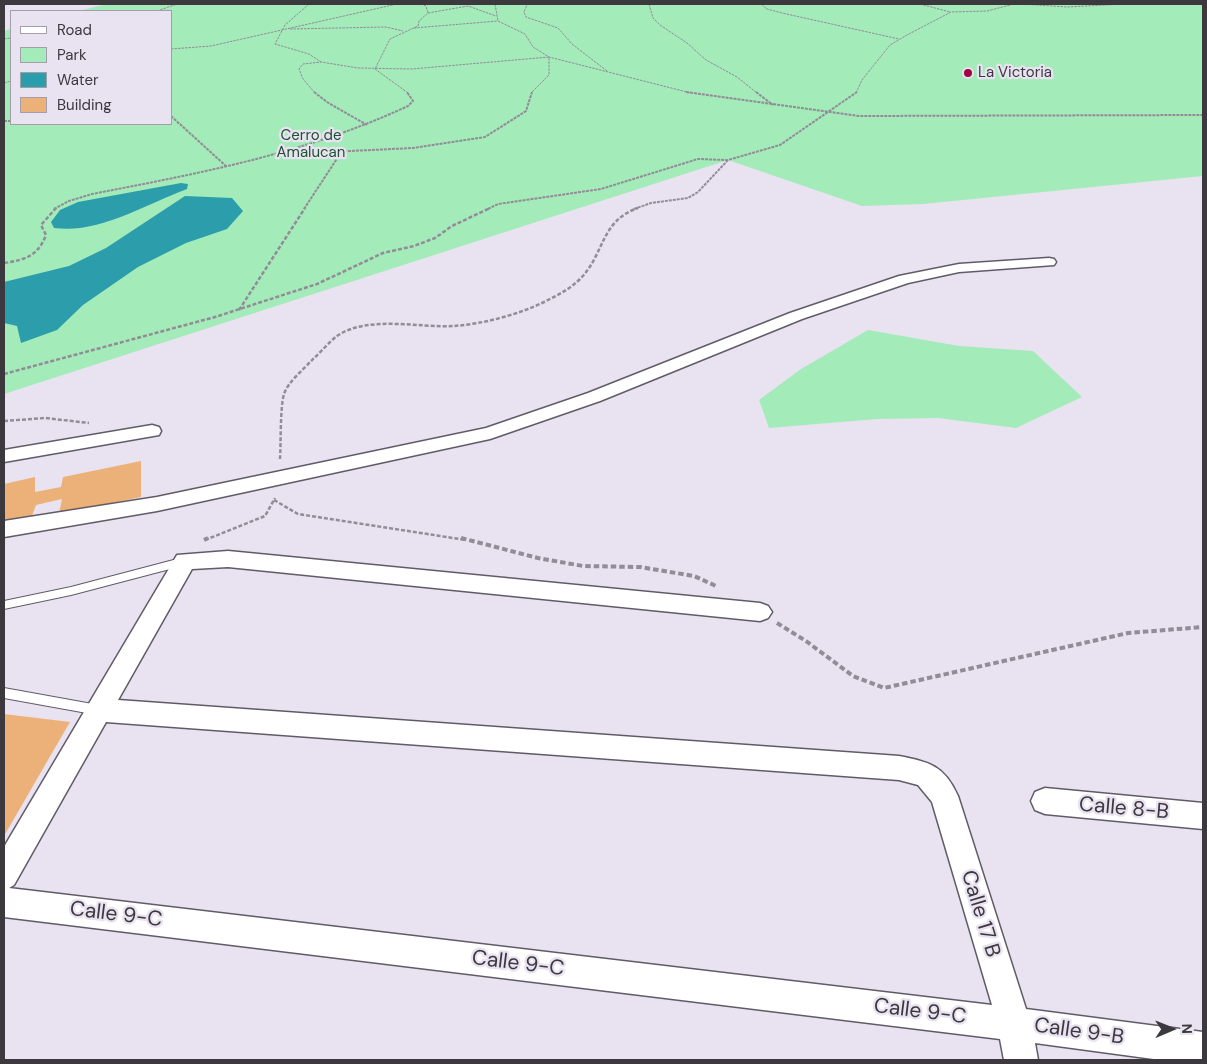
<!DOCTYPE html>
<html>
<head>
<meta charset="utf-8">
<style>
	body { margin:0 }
	#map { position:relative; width:1207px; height:1064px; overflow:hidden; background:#e9e2f0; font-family:"DM Sans",sans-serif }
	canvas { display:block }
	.frame { position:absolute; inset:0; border:5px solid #3b383e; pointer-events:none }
	.legend { position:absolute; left:10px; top:10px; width:162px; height:115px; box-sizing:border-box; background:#e9e2f0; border:1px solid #a39ea9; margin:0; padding:6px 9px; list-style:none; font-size:15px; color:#3b383e }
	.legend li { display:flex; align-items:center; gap:10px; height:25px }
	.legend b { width:25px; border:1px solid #a39ea9 }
	.north { position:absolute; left:1147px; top:1004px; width:50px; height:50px; -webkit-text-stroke:4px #e9e2f0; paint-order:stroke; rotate:89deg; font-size:14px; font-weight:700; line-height:20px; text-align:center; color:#3b383e }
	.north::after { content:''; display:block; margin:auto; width:18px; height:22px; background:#3b383e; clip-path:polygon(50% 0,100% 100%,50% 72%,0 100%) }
</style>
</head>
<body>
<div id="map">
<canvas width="1207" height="1064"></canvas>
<div class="frame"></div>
<ul class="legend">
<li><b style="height:6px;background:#fff"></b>Road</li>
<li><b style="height:14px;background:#a4ebba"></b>Park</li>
<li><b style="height:14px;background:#2c9dab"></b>Water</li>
<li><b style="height:14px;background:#ebb179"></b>Building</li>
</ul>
<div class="north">N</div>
</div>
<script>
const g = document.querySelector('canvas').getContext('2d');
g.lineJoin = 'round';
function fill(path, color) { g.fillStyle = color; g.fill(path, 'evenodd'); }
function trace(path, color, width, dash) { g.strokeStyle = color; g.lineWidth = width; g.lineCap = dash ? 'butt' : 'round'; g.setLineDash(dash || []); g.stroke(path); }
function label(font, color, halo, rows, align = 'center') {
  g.font = font + ' "DM Sans",sans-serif'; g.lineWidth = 4.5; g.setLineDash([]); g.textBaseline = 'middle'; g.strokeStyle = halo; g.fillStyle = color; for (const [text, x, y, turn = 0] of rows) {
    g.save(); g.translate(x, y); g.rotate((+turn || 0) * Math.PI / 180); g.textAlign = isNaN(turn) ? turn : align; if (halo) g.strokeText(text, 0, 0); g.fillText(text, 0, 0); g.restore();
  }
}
const green = new Path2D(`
	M107,4H1203V176L923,204L862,206L728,160L4,394V31L11,29V124H171V11H78Z
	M868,330L959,346L1033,351L1082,397L1016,428L938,418L877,419L769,428L759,400L801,369Z`);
const water = new Path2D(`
	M181,183L188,184L187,189C146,204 100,234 54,228L51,222L60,210L78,202Z
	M185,196L232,198L243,211L227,229L186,243L138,267L83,305L57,330L21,343L17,326L4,323V282L69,266L106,248Z`);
const building = new Path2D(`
	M141,461V497L59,514L62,499L36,505L32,516L4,521V484L35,477V492L61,487L63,477Z
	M4,714L70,722L4,836Z`);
const pathFar3 = new Path2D(`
	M309,4L285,25L275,44L309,54L321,62
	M495,4L498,21L525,34L533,47L549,57L691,93
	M525,4L527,5L524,12L526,17L558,28L572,44L607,71
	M649,4L653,18L660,25L687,43L706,60L737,77L757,93
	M761,4L767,9L782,13L899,39
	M920,4L950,12
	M1022,4L1067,7L1124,4
	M157,11L177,4
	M428,13L468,6L496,16
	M414,28L498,21
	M290,29L386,27L403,31
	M4,39L11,38
	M171,49L211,46L397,4
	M4,83L11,81
	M315,93L303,79L299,69L303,64L321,62L358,68L412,69L549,57V75L531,93
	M408,93L375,69L390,39L418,26L419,21L428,13L426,6L421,4
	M856,93L862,80L890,45L907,35L951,12L987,11L1014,4`);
const pathFar2 = new Path2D(`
	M314,92L327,102L367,125
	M686,92L859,116L1203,115
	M756,92L773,105
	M171,116L227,167
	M4,121H11
	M288,154L413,148L485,137L526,111L532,92
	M54,209L69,201L92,194C201,173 307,153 408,106L413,101L407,92
	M304,209L340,154
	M488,209L498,204L601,189L698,159L727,160
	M634,209L651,203L688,198L698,192L728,160L780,145L857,92`);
const pathFar1 = new Path2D(`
	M4,263C25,260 38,256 46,235L41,225L56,208
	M239,310L305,208
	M4,374L215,317L317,284L383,253L414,246L435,238L452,226L490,208
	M4,421L45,418L89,423
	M280,459C281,444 280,407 284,394C288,382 304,369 313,359C321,352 329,342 337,336C367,315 420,328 453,326C484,324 521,314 548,300C560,294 571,288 580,279C605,254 600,221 638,208
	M274,500L298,514L466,540
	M205,540L265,516L275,498`);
const path = new Path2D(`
	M461,538L538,558L583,566L640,567L694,576L716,586
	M204,540L208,538
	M777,623L806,641L853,676L884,688L1128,633L1203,627`);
const service = new Path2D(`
	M185,557L189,558L190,561L189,564L71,595L4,609V601L71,587Z
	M4,688L98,705L102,706L104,710L102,714L98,715L4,698Z`);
const minor = new Path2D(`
	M1049,258L1054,259L1056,262L1054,265L959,272L908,283L802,319L600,401L490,439L157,511L4,537V521L157,497L486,428L588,393L790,313L899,276L959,264Z
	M152,425L159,427L161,431L159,435L4,462V450Z
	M228,551L760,603L768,606L772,612L768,618L760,621L228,567L192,569L118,700L899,756C929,762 944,765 958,796L1026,1009L1203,1032V1060H1161L1035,1043L1038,1060H1004L1000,1039L4,917V847L177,555ZM106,722L899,780L918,785L932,802L992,1005L9,888L14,885Z
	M1045,788L1203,803V829L1045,814L1035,810L1031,801L1035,792Z`);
const markers = [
	[968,73,5,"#a10340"]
];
const farPoinames = [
	["La Victoria",978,73]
];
const farParknames = [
	["Cerro de",311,136],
	["Amalucan",311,153]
];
const nearStreetnames = [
	["Calle 8-B",1124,809,5],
	["Calle 17 B",980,914,73],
	["Calle 9-C",116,915,7],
	["Calle 9-C",518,964,7],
	["Calle 9-C",920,1012,7],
	["Calle 9-B",1079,1032,8]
];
fill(green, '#a4ebba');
fill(water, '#2c9dab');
fill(building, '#ebb179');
trace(service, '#615b67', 2);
trace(minor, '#615b67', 3);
trace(pathFar3, '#918c96', 1, [2.5, 1]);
trace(pathFar2, '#918c96', 2, [3, 1]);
trace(pathFar1, '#918c96', 2.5, [4, 2]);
trace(path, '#918c96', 4, [5.5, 3]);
fill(service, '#fff');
fill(minor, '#fff');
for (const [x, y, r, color] of markers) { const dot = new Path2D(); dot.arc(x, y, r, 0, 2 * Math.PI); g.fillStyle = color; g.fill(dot); trace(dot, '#e9e2f0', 2); }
label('15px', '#3b383e', '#e9e2f0', farPoinames, 'left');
label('15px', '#1d5131', '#e9e2f0', farParknames);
label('21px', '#3b383e', '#e9e2f0', nearStreetnames);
</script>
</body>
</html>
